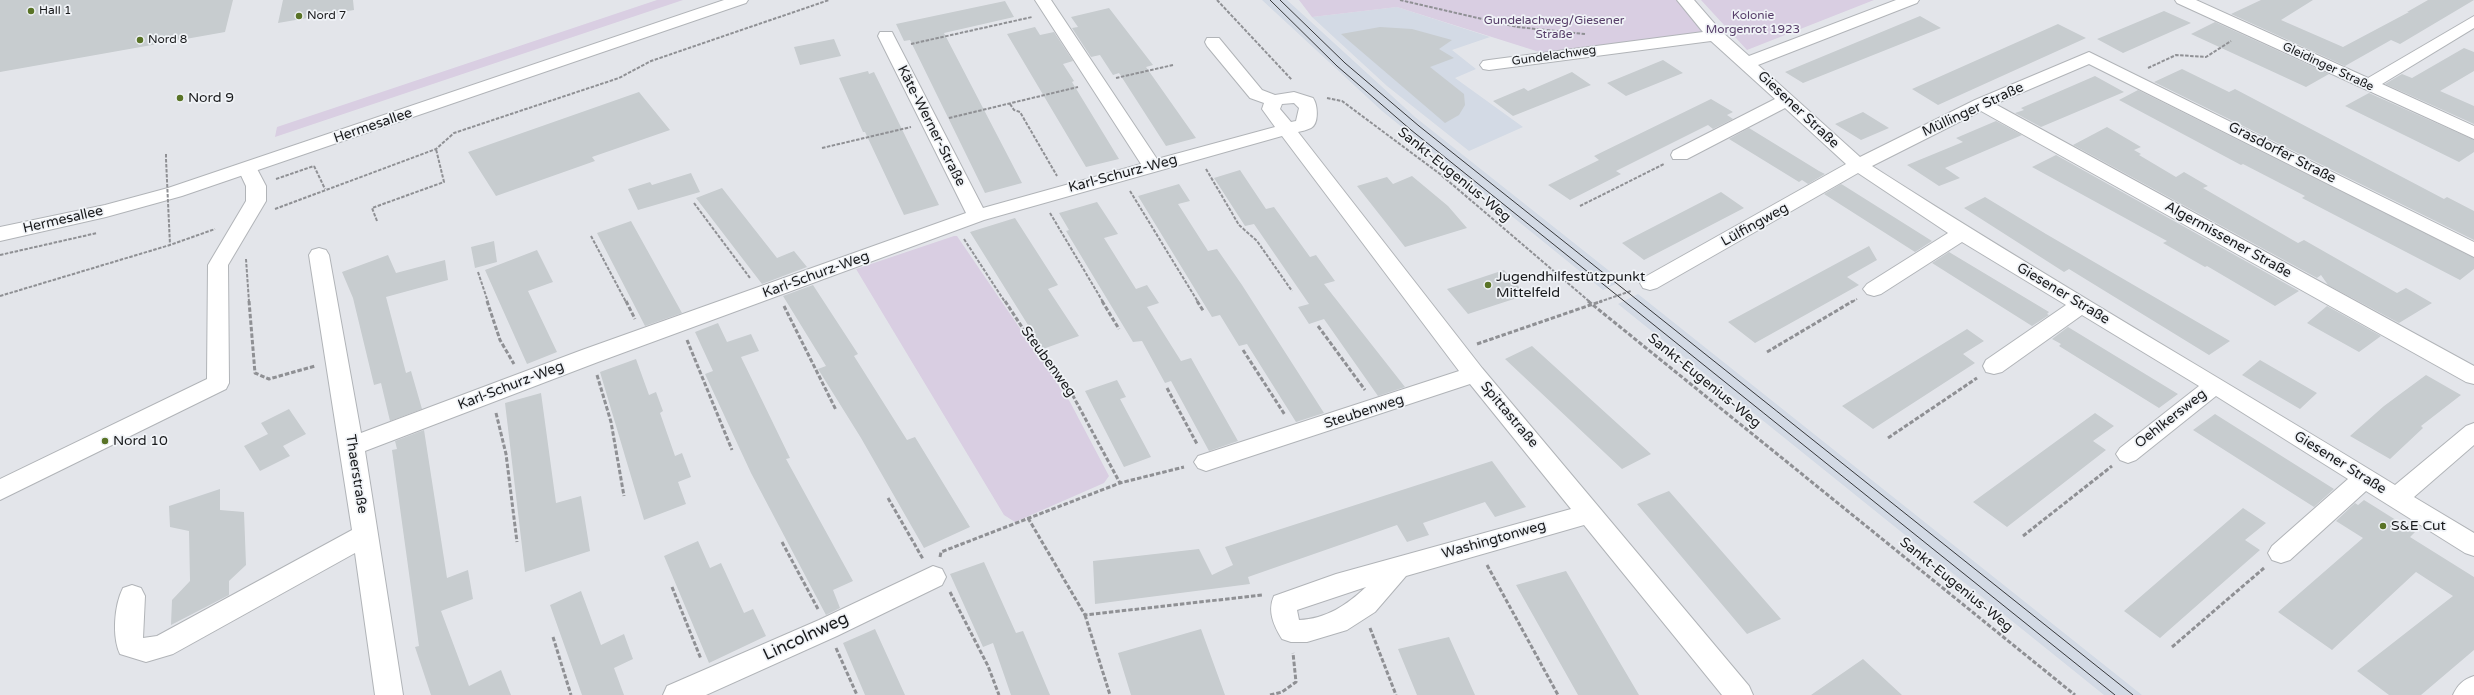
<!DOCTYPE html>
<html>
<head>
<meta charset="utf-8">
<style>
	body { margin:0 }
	canvas { display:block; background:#e3e5ea }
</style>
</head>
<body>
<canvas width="2474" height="695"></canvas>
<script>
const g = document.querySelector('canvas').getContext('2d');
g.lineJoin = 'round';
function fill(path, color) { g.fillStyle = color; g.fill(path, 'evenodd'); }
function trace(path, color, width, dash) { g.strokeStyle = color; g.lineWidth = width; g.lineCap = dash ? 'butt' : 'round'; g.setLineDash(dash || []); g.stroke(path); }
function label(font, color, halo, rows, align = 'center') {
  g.font = font + ' "Varela Round",sans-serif'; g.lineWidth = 3.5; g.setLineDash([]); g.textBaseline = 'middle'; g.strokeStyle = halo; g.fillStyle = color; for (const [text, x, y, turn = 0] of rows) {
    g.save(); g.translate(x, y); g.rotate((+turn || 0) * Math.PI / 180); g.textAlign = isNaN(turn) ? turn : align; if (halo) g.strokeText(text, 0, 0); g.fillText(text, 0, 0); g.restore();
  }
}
const built = new Path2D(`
	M1262,0H1287L1415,117L1622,281L1603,290L1382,111Z
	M1397,7L1490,37L1452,50L1476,69L1455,78L1523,127L1469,151L1387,86L1312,17Z
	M1638,294L2142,695H2104L1618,304Z`);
const green = new Path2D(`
	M657,0H683L275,137L277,127Z
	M1299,0H1685L1715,35L1552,56L1397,7L1312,17Z
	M1701,0H1874L1747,50Z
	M954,236H957L1070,402L1109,476L1104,483L1015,522L1004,515L856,269Z`);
const building = new Path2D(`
	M0,0H233L225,32L0,72Z
	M283,0H353L354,10L278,23Z
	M2261,0H2313L2281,20L2343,47L2409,12H2407L2428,0H2474L2400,44L2391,40L2345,66L2231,14Z
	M1005,1L1014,17L944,33L1022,183L985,193L910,40L904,41L896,24Z
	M1109,8L1153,65L1146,67L1196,138L1166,146L1119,73L1113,75L1100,55L1091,57L1072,28L1078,27L1071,17Z
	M2164,11L2191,23L2123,53L2097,39Z
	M1920,16L1941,28L1803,83L1785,72Z
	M2215,22L2329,74L2306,87L2191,34Z
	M2058,24L2086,38L1938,105L1912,89Z
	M1035,27L1040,35L1054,32L1073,61L1063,64L1074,81L1072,82L1119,159L1086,167L1007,34Z
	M1380,27L1412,29L1452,40L1439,49L1454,58L1430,67L1464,94L1465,105L1459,115L1445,123L1341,34Z
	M834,39L841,56L800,65L794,47Z
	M2464,48L2474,52V71L2440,91L2474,106V124L2385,84L2402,74L2412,78Z
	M1663,60L1683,73L1626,96L1607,83Z
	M2182,69L2229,92L2235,89L2444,199L2447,197L2474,211V240L2154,82Z
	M868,71L869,74L874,72L939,205L904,215L865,132H863L839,78Z
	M1572,72L1591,85L1513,116L1493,101L1524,88L1528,91Z
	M2095,76L2124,92L2041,127L2015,113L2024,110L2021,108Z
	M2138,90L2474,258V269L2460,280L2302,198L2305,196L2243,164L2241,165L2119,100Z
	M639,92L670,130L592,157L595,161L496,196L468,152Z
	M2369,93L2474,140V152L2459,162L2345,106Z
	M1711,99L1733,112L1727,115L1733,119L1713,129L1708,125L1616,171L1621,174L1570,200L1548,185L1599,160L1594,156Z
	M1863,112L1889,128L1861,140L1835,124Z
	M1996,121L2022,135L1945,168L1960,178L1939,186L1907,165L1963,142L1956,138Z
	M2107,127L2141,147L2134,150L2141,154L2139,155L2176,177L2184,172L2208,186L2203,188L2298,243L2304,240L2397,293L2406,288L2432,303L2399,323L2328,285L2321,275L2317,278L2073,145Z
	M1749,128L1819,171L1825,174L1808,184L1802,180L1799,182L1729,139Z
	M2056,155L2299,291L2275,306L2207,266L2205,267L2163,243L2167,241L2032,167Z
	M1240,170L1266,209L1274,207L1310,257L1316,255L1335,281L1324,284L1405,387L1378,396L1324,319L1309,324L1298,307L1309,304L1254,224L1245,226L1214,178Z
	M691,173L700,192L638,210L628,189L650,182L652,185Z
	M1412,176L1448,206L1467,228L1405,247L1357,186L1387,177L1393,184Z
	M1179,184L1190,201L1178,204L1208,251L1217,249L1242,285L1324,413L1296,422L1247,344L1239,346L1220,315L1212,317L1138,196Z
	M1841,184L1843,185L1932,241L1915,252L1824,194Z
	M722,188L777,258L794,251L807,267L762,284L696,198Z
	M1721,192L1744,208L1644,260L1622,243Z
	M1985,197L2046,234L2230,341L2209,355L2069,269L2064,272L1964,208Z
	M1097,202L1118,234L1104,238L1136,289L1147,285L1159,303L1147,307L1181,361L1191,358L1238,441L1209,451L1171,381L1165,383L1142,341L1133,342L1066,231L1069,230L1059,213Z
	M1015,218L1058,285L1048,289L1079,336L1043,349L970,232Z
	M631,221L682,313L645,326L597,233Z
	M494,241L497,262L475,268L471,247Z
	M1869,246L1877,260L1847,277L1859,285L1755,343L1728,322Z
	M537,250L553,282L528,291L557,352L527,364L485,270Z
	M1949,252L2049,312L2047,314L2049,315L2032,326L1932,263Z
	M388,255L396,273L445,260L448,280L386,297L406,373L411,371L422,409L390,421L381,383L374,385L353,298L342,272Z
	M1504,270L1526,295L1468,314L1447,289Z
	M813,285L858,354L854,356L907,440L915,437L970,527L924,548L861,438L818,369L826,366L783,296Z
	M2327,306L2381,336L2359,352L2307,323Z
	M718,323L727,342L751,334L759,351L741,357L790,458L786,459L853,581L833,590L840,608L826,615L751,473L705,374L713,371L695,332Z
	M2068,327L2178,394L2159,408L2059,346L2061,344L2052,339Z
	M1967,329L1984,341L1963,354L1975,363L1873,429L1842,406Z
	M1532,346L1651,454L1622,469L1505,359Z
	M636,359L649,395L656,392L663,411L660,413L675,456L682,453L691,477L678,482L686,504L644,520L600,372Z
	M2260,360L2317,393L2300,409L2242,375Z
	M2426,375L2461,395L2421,426L2423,428L2390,459L2350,436L2384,406Z
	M1117,380L1126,397L1120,399L1151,457L1124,467L1085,391Z
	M541,393L556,503L581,496L590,551L525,572L505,403Z
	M289,409L306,434L283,446L290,456L260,471L244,446L268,434L261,423Z
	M2095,413L2114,426L2093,441L2106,450L2007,527L1973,502Z
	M2215,414L2334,489L2314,507L2193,430Z
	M424,430L447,578L468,570L473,599L441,611L469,686L501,670L511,695H431L415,647L419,646L392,450L397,449L395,441Z
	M1492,461L1526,507L1495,517L1485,502L1423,523L1429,535L1407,542L1397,525L1248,577L1250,584L1095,604L1093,561L1199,549L1212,575L1233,565L1225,547Z
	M220,489V510L244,512L246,565L229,581V595L171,625L172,600L190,581L189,531L170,527L169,506Z
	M1669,491L1781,619L1747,634L1637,504Z
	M2364,500L2415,532L2410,537L2474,577V650L2421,695H2389L2357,671L2453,596L2416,572L2332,650L2278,612L2363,538L2336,521L2355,503L2358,505Z
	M2243,508L2266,523L2245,540L2260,550L2160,638L2124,611Z
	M698,541L710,568L721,563L744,613L753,609L766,636L709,663L664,556Z
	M984,562L1016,633L1023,631L1050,695H1011L993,643L983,647L950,574Z
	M1566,571L1639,695H1578L1516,585Z
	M581,591L601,645L624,634L633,659L614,668L624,695H582L550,605Z
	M875,629L905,695H865L843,643Z
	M1201,629L1225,695H1131L1118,653Z
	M1449,637L1475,695H1417L1398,649Z
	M1863,659L1902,695H1811Z`);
const pathFar1 = new Path2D(`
	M1217,0L1292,80
	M1400,0L1517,27L1585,34
	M911,44L1032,17
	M2148,68L2176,55L2206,57L2231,41
	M1116,78L1173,65
	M1327,98L1342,101L1440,174L1590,302
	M1010,104L1014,110L1020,112L1057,176
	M949,118L1078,87
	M822,148L911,127
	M166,154V159
	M314,166L325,189
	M1206,169L1239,225L1257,241L1292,291
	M276,179L314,166
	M1130,191L1198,302
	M694,203L750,278
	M1580,206L1664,164
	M275,209L436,149L454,133L619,78L651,61L829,0
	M1050,213L1103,302
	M377,221L372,208L444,182L436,149
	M591,236L626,302
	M964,239L1005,302
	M0,255L97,233
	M246,259L249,302
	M478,272L488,302
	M0,296L170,245L215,229
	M1599,302L1631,291
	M1852,302L1857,299`);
const path = new Path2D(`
	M249,301L255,373L269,379L315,366
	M487,301L500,340L514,364
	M626,301L635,319
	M1005,301L1052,373L1065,381L1120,483
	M1102,301L1119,329
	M1197,301L1204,312
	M1588,301L2075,695
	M784,306L836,410
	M1318,326L1365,390
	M687,340L732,450
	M1477,344L1602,301
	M1243,350L1285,415
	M1767,352L1853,301
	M597,375L611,422L624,496
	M1167,388L1197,444
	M496,413L506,454L517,542
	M1888,438L1977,378
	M888,498L923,559
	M1028,518L1085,615L1262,595
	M2023,536L2112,466
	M782,542L818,609
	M940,557L941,552L1120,483L1184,467
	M1487,565L1558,695
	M672,587L701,659
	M950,592L988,666L999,695
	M1085,615L1110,695
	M1370,628L1396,695
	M553,637L571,695
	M2172,647L2264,568
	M836,648L857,695
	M1270,695L1282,692L1296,682L1293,653`);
const minor = new Path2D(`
	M1035,0H1051L1157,159L1275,127L1262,109L1264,103L1250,98L1207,46L1205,42L1207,38H1219L1262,90L1275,95L1294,92L1313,98C1318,105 1319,124 1311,128C1307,130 1302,131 1298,132L1482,368L1749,686L1753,695H1722L1584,525L1406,576L1375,612L1347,630L1307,642H1291L1282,639C1274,626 1267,611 1274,596L1336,574L1571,509L1470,384L1206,471L1198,468L1194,462L1198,456L1459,371L1282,136L984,220L598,362L365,451L403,695H375L355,553L173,654L146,662L120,654C112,637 114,606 123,588L132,585L141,588L145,596L143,638L157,636L352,530L309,255L312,250L319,248L326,250L329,255L361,433L582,350L966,213L878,36L880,32H892L894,36L983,208L1141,164ZM1294,103L1299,108L1296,121L1291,122L1280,109L1282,104ZM1366,587C1347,605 1326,619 1299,620L1297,610Z
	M1677,0H1694L1721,31L1749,56L1896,0H1919L1917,3L1758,65L1860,157L1975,100L2089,52L2474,242V257L2089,64L1995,104L2474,366V384L2466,382L1981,111L1872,166C2043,276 2221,378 2395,485L2466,426L2474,423V445L2414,497L2474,533V556L2465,553L2366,491L2290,560L2281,563L2272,560L2268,553L2272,546L2348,479L2216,396L2136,460L2128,463L2120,460L2116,454L2120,448L2199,386L2082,315L2002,372L1994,374L1986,372L1983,366L1986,360L2066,305L1962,242L1881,294L1874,296L1867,294L1863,289L1867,284L1948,233L1858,173L1657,288L1650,290L1643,288L1640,283L1643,278L1846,164L1785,108L1687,159H1673L1671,155L1673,151L1775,99L1711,41L1489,70L1483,69L1480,65L1483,61L1489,60L1703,32Z
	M2175,0H2196L2368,78L2474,16V28L2382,84L2474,126V139L2177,3Z
	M248,163L255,165L266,186V201L228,265L229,383L226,389L0,500V479L207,379L208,265L246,201V186L238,169L241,165Z
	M933,566L942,569L946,577L942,585L837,636L706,695H663L667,686L819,620Z
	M2474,676V695H2453C2458,684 2463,680 2474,676Z`);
const major = new Path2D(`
	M724,0H748L746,3L182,196L106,217L0,241V227L105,205L168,188Z`);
const tram = new Path2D(`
	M1270,0L1337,66L1411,130L2115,695
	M1280,0L1345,63L1419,126L2133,695`);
const pathBridge = new Path2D(`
	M166,159L170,245`);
const markers = [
	[31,11,4,"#597326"],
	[299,16,4,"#597326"],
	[140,40,4,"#597326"],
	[180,98,4,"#597326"],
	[1488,285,4,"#597326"],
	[105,441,4,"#597326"],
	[2383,526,4,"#597326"]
];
const farPoinames = [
	["Hall 1",39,11],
	["Nord 7",307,16],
	["Nord 8",148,40]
];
const farParknames = [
	["Kolonie",1753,16],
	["Morgenrot 1923",1753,30],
	["Gundelachweg/Giesener",1554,21],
	["Straße",1554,35]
];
const farStreetnames = [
	["Gundelachweg",1554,56,-8],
	["Gleidinger Straße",2328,67,25]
];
const poiNames = [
	["Nord 9",188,98],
	["Jugendhilfestützpunkt",1496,277],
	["Mittelfeld",1496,293],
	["Nord 10",113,441],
	["S&E Cut",2391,526]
];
const streetNames = [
	["Giesener Straße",1798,110,43],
	["Müllinger Straße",1973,110,-25],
	["Hermesallee",373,126,-19],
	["Käte-Werner-Straße",931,126,63],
	["Grasdorfer Straße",2282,153,27],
	["Karl-Schurz-Weg",1123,174,-15],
	["Sankt-Eugenius-Weg",1454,175,39],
	["Hermesallee",63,220,-13],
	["Lülfingweg",1755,225,-29],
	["Algermissener Straße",2228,240,29],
	["Karl-Schurz-Weg",816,275,-20],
	["Giesener Straße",2063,294,31],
	["Steubenweg",1048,362,54],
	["Sankt-Eugenius-Weg",1704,381,39],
	["Karl-Schurz-Weg",511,386,-21],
	["Steubenweg",1364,412,-18],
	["Spittastraße",1509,415,50],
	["Oehlkersweg",2171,419,-38],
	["Giesener Straße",2340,463,32],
	["Thaerstraße",356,474,81],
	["Washingtonweg",1494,540,-16],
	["Sankt-Eugenius-Weg",1956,585,39]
];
const nearStreetnames = [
	["Lincolnweg",806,637,-25]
];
fill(built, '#d3dae5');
fill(green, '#d9cee2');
fill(building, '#c7cccf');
trace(minor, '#b1b4b8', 2);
trace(major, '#b1b4b8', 2);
trace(pathFar1, '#8f9094', 2, [3.5, 1.5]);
trace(path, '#8f9094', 3, [4.5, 2]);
fill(minor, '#fff');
fill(major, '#fff');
trace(tram, '#37383b', 1);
trace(pathBridge, '#8f9094', 2, [3.5, 1.5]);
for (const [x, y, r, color] of markers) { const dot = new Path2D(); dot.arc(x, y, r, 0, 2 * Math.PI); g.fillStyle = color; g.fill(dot); trace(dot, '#f0f3f7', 1.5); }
label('12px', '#191a1c', '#f0f3f7', farPoinames, 'left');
label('12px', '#563d68', '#f0f3f7', farParknames);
label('12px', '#191a1c', '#f0f3f7', farStreetnames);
label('14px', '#191a1c', '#f0f3f7', poiNames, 'left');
label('14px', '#191a1c', '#f0f3f7', streetNames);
label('17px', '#191a1c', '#f0f3f7', nearStreetnames);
</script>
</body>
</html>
